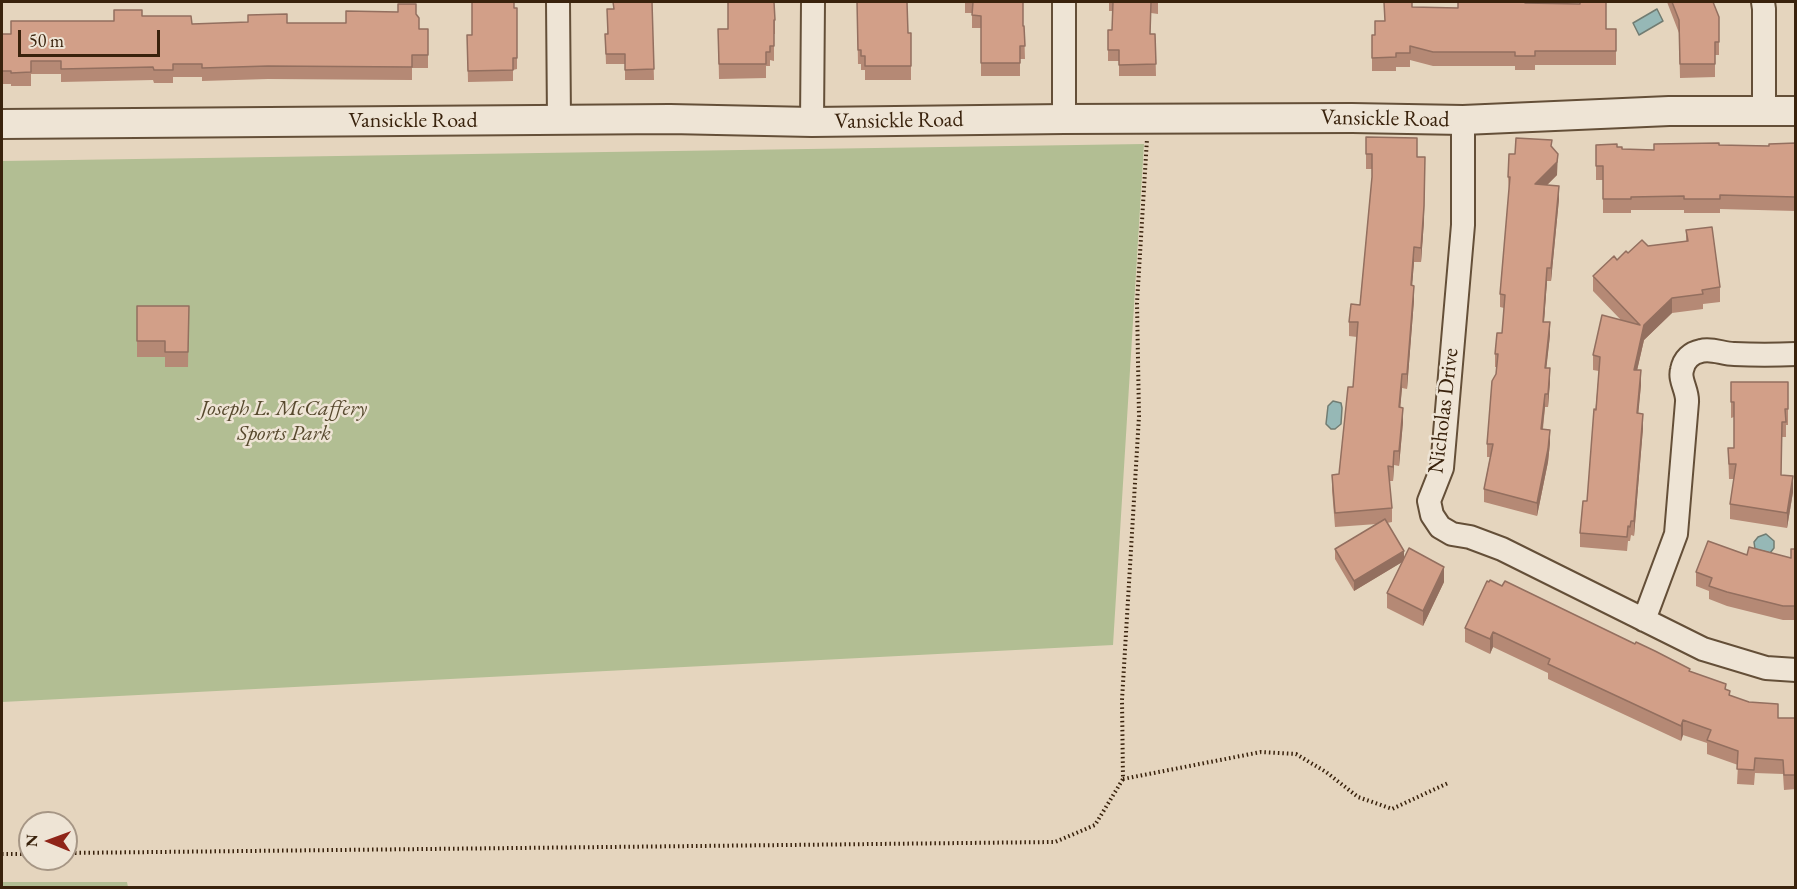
<!DOCTYPE html>
<html>
<head>
<meta charset="utf-8">
<style>
	body { margin:0 }
	#map { position:relative; width:1797px; height:889px; overflow:hidden; background:#e5d5be; font-family:"EB Garamond",serif }
	canvas { display:block }
	.frame { position:absolute; inset:0; border:3px solid #39220c; pointer-events:none }
	.north { position:absolute; left:18px; top:811px; width:60px; height:60px; box-sizing:border-box; background:#eee4d5; border:2px solid #a69685; border-radius:50%; rotate:271deg; font-size:16px; font-weight:700; line-height:24px; text-align:center; color:#39220c }
	.north::after { content:''; display:block; margin:auto; width:21px; height:27px; background:#8f2418; clip-path:polygon(50% 0,100% 100%,50% 72%,0 100%) }
	.scale { position:absolute; left:18px; top:30px; width:142px; height:27px; box-sizing:border-box; border:3px solid #39220c; border-top:0; padding-left:8px; font-size:18px; line-height:21px; white-space:nowrap; color:#39220c; -webkit-text-stroke:4px #eee4d5; paint-order:stroke }
</style>
</head>
<body>
<div id="map">
<canvas width="1797" height="889"></canvas>
<div class="frame"></div>
<div class="north">N</div>
<div class="scale">50 m</div>
</div>
<script>
const g = document.querySelector('canvas').getContext('2d');
g.lineJoin = 'round';
function fill(path, color) { g.fillStyle = color; g.fill(path, 'evenodd'); }
function trace(path, color, width, dash) { g.strokeStyle = color; g.lineWidth = width; g.lineCap = dash ? 'butt' : 'round'; g.setLineDash(dash || []); g.stroke(path); }
function label(font, color, halo, rows, align = 'center') {
  g.font = font + ' "EB Garamond",serif'; g.lineWidth = 5; g.setLineDash([]); g.textBaseline = 'middle'; g.strokeStyle = halo; g.fillStyle = color; for (const [text, x, y, turn = 0] of rows) {
    g.save(); g.translate(x, y); g.rotate((+turn || 0) * Math.PI / 180); g.textAlign = isNaN(turn) ? turn : align; if (halo) g.strokeText(text, 0, 0); g.fillText(text, 0, 0); g.restore();
  }
}
const green = new Path2D(`
	M1144,144L1113,645L2,702V161Z
	M2,882H127L128,887L2,888Z`);
const water = new Path2D(`
	M1657,9L1663,21L1639,35L1633,23Z
	M1333,401L1341,403L1342,408L1341,424L1335,429H1331L1326,424L1328,406Z
	M1766,534L1774,541V548L1770,553L1755,549L1754,542L1758,537Z`);
const path = new Path2D(`
	M1123,779L1261,752L1296,754L1326,772L1358,797L1392,809L1448,783
	M66,853L1055,842L1095,825L1123,779L1122,700L1139,416L1137,303L1147,139
	M2,854H30`);
const minor = new Path2D(`
	M558,2L559,120
	M1064,2V119
	M1763,2L1764,9V111
	M1463,120V225L1442,468L1429,501L1432,515L1440,527L1452,534L1470,537L1502,549L1703,649L1766,668L1796,670
	M812,122L813,2
	M1644,620L1676,534L1687,402C1688,391 1679,380 1682,370C1684,359 1691,353 1701,351C1712,348 1723,354 1734,354C1754,355 1775,355 1796,354`);
const tertiary = new Path2D(`
	M2,124L670,119L812,122L1064,119L1352,118L1463,120L1669,111H1796`);
const wall = new Path2D(`
	M652,2L654,80H625V64H606L605,34H607L613,9Z
	M857,2L908,33H911V80H865V70H861V64H858Z
	M965,2H1023V26H1024L1025,59H1020V76H981V28H972V13H965Z
	M1109,2H1158V14L1151,13L1150,34H1155L1156,76H1119V61H1108V30H1112L1113,11H1109Z
	M1667,2H1713L1719,42V55H1715V77L1680,78L1679,33Z
	M1525,3L1606,29H1616V65H1535V70H1515V66H1433L1410,60V67H1396V71H1372V35H1375L1412,7L1458,8Z
	M514,8H517V69L513,70V81L468,82L467,35H472Z
	M416,14L419,29H428V68H412V80L268,79L202,81V77H173V83H154L153,80L61,82V74H31V86H11V84H2V34H11L114,21L142,16L192,24L346,23Z
	M775,20V34H774V61L770,60V66H766V78L719,79L718,29H728Z
	M1366,137L1417,157L1424,221L1421,262H1414L1412,285L1414,300L1407,389L1402,388L1400,408L1403,422L1399,466L1394,465L1393,481H1389L1392,508V522L1387,523L1404,558L1444,582L1423,626L1387,608V593L1402,562L1354,591L1335,559V549L1377,524L1335,527L1332,490V475L1339,474L1353,387L1357,337L1349,336V322L1360,305L1372,177V169H1366Z
	M1796,143V211L1720,209V213H1684V210H1631V213H1603V180H1596V145L1617,147L1622,149L1654,150L1719,145L1769,146Z
	M1552,146L1557,175L1547,185L1559,199L1551,281H1547L1544,322L1550,335L1546,368L1550,381L1548,407H1545L1543,429L1550,443L1548,462L1537,516L1484,502V489L1490,457H1487V444L1497,367H1495V354L1502,333L1504,308L1500,307V294L1509,190L1508,177L1515,154Z
	M1686,230L1720,287V302L1703,304V309L1672,313L1644,340L1637,370L1641,385L1638,413L1643,428L1634,536L1631,535L1630,541H1628L1627,551L1580,547V533L1587,501L1599,371L1593,370V355L1621,320L1593,291V276L1628,253L1648,246L1686,242Z
	M137,306H189L188,367H165V357H137Z
	M1731,382H1788V425H1786V437H1782L1781,475L1793,492L1787,528L1730,519V504L1734,479H1729L1728,448H1734V417L1731,418Z
	M1796,549V620H1783L1727,606L1709,599V591L1696,586V572L1747,555L1791,558Z
	M1487,581L1690,672L1726,690L1730,695L1778,718H1796V789L1784,790L1783,774L1755,773L1754,785L1737,784L1738,765L1707,754V743L1683,735L1681,741L1548,679V673L1493,647L1490,654L1465,642V628Z`);
const shadedWall = new Path2D(`
	M1558,154L1557,175L1535,197V184Z
	M1425,157L1424,221L1421,262V248Z
	M1559,186V199L1551,281V268Z
	M1414,247V262L1411,300V285Z
	M1547,268V281L1543,335V322Z
	M1414,286V300L1407,389V374Z
	M1672,298V313L1644,340L1634,384V370L1644,325Z
	M1550,322V335L1545,381V368Z
	M1550,368V381L1548,407V394Z
	M1641,370V385L1637,428V413Z
	M1402,374V388L1399,422V407Z
	M1545,394V407L1541,442V429Z
	M1403,408V422L1399,466V451Z
	M1643,414V428L1634,536V521Z
	M1550,430V443L1548,462L1537,516V503Z
	M1394,451V465L1393,481V467Z
	M1793,476V492L1787,528V513Z
	M1404,551V561L1354,591V581Z
	M1444,567V582L1423,626V611Z
	M1493,632V647L1490,654V639Z
	M1683,720V735L1681,741V726Z`);
const building = new Path2D(`
	M472,2H514V8H517V58H513V70L468,71L467,35H472Z
	M613,2H652L654,69L625,70V54H606L605,34H608L607,9H614Z
	M728,2H774L775,20H774V46H770V52H766V64H719L718,29H728Z
	M857,2H907L908,33H911V66H865V56H861V50H858Z
	M973,2H1023V26H1024L1025,46H1020V63H981V16L972,15Z
	M1113,2H1158H1151L1150,34H1155L1156,64L1119,65V50H1108V30H1112Z
	M1384,2H1412V7L1458,8V2H1525V3L1580,4V2H1606V29H1616V51H1535V56H1515V52H1433L1410,46V53H1396V57L1372,58V35H1375V21H1385Z
	M1672,2H1713L1719,17V42H1715V64H1680L1679,20Z
	M398,4H416V14L419,18V29H428V55H412V67L268,66L202,68V64H173V70H154L153,67L61,69V61H31V72L11,73V71H2V34H11V21H114V10H142V16H191L192,24L248,22V15L287,14V23H346V11L398,12Z
	M1366,137L1417,138V157H1425L1424,206L1421,248L1414,247L1411,285L1414,286L1407,374H1402L1399,407L1403,408L1399,451H1394L1393,467L1388,466L1392,508L1335,513L1332,475L1339,474L1348,387H1353L1358,322H1349L1351,304L1360,305L1372,177V154H1366Z
	M1516,138L1552,140L1551,146L1558,154L1557,162L1535,184L1559,186L1551,268H1547L1543,322H1550L1545,368H1550L1548,394H1545L1541,429L1550,430L1548,449L1537,503L1484,489L1493,444H1487L1492,381L1496,374L1498,354H1495L1497,333H1502L1505,295L1500,294L1510,177H1508L1509,154H1515Z
	M1719,143V145L1769,146V144L1796,143V197L1720,195V199H1684V196L1631,197V199H1603V166H1596V145L1617,144V147H1622V149L1654,150V144Z
	M1712,227L1720,287L1702,290L1703,294L1672,298L1644,325L1634,370H1641L1637,413L1643,414L1634,521H1631L1630,527L1628,526L1627,537L1580,533L1583,501H1587L1594,409L1596,410L1600,357L1593,355L1602,315L1640,325L1593,276L1614,256L1617,260L1626,251L1628,253L1642,240L1648,246L1688,241L1686,230Z
	M137,306H189L188,352H165V341H137Z
	M1731,382H1788V409H1785L1786,422H1782L1781,475L1793,476L1787,513L1730,504L1736,464H1729L1728,448H1734V402H1731Z
	M1385,519L1404,551L1354,581L1335,549Z
	M1708,541L1747,555L1749,547L1791,558V549H1796V606H1783L1727,592L1709,586L1712,578L1696,572Z
	M1409,548L1444,567L1423,611L1387,593Z
	M1490,580L1502,586L1505,581L1635,644L1636,642L1655,651L1690,669L1689,671L1726,684L1725,689L1730,691L1729,695L1749,702L1778,704V718H1796V775H1784L1783,760L1755,758L1754,770L1737,769L1738,751L1707,740L1711,730L1683,720L1681,726L1548,664L1550,659L1493,632L1490,639L1465,628L1487,581L1489,582Z`);
const streetNames = [
	["Vansickle Road",1385,119,1],
	["Vansickle Road",413,121],
	["Vansickle Road",899,121,-1],
	["Nicholas Drive",1444,411,-83]
];
const parkNames = [
	["Joseph L. McCaffery",284,409],
	["Sports Park",284,434]
];
fill(green, '#b2be93');
fill(water, '#96b8b6');
trace(water, '#717c72', 1.5);
trace(minor, '#644f38', 26);
trace(tertiary, '#644f38', 32);
trace(path, '#39220c', 4, [1.5, 3]);
trace(minor, '#eee4d5', 22);
trace(tertiary, '#eee4d5', 28);
fill(wall, '#b58975');
fill(shadedWall, '#936f5f');
fill(building, '#d29f88');
trace(building, '#936f5f', 1.5);
label('22px', '#39220c', '#eee4d5', streetNames);
label('italic 22px', '#57492e', '#eee4d5', parkNames);
</script>
</body>
</html>
